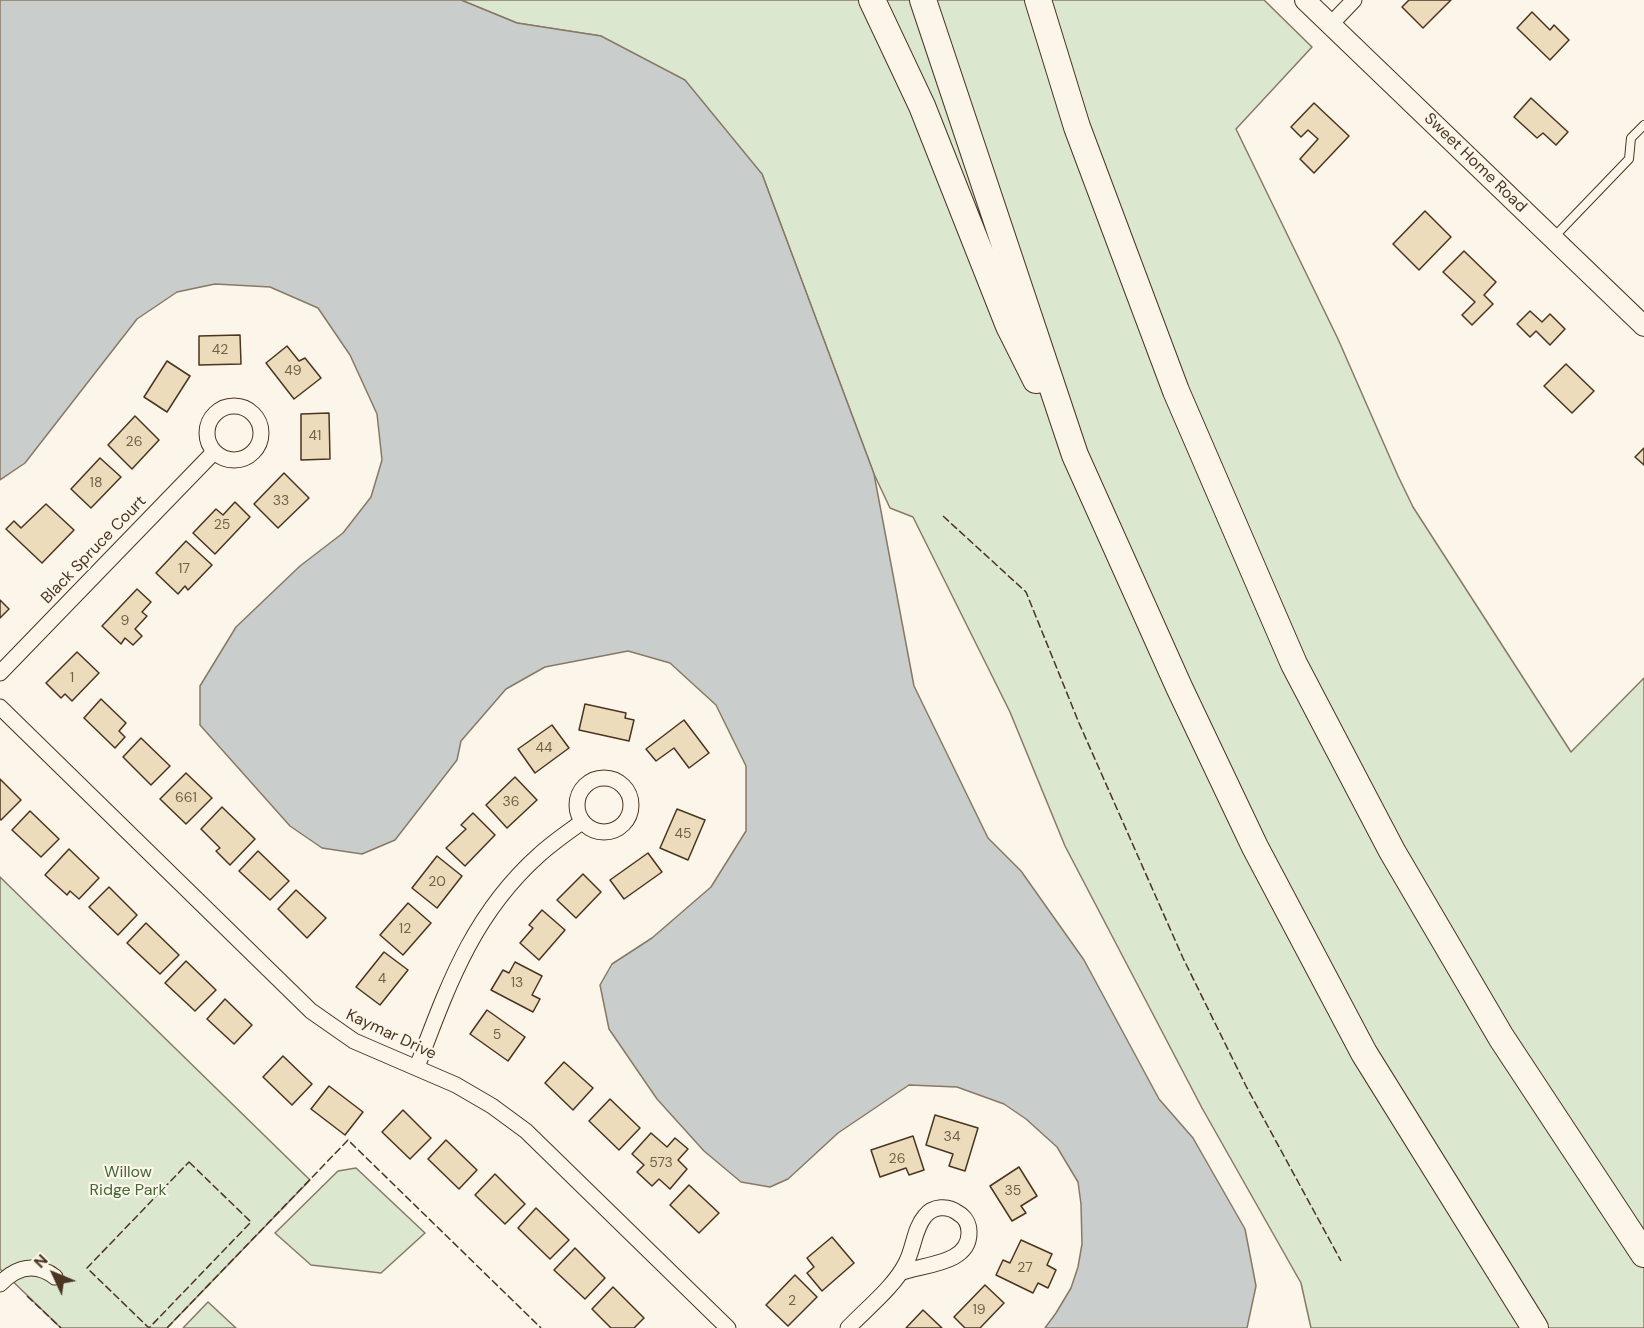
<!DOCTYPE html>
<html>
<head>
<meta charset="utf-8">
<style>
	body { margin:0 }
	#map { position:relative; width:1644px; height:1328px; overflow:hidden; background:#fbf6e9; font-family:"DM Sans",sans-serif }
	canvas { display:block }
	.north { position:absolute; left:24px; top:1244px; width:60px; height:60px; -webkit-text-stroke:4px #fbf6e9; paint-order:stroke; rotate:314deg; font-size:16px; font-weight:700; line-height:24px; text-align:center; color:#4a3520 }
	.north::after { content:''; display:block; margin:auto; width:21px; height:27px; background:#4a3520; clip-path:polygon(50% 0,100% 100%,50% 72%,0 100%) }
</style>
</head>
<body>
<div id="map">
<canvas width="1644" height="1328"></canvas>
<div class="north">N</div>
</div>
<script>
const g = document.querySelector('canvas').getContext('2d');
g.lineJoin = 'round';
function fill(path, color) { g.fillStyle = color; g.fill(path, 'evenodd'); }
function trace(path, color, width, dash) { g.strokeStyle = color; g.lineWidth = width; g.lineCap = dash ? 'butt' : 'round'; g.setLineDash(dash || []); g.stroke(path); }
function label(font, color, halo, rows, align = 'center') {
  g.font = font + ' "DM Sans",sans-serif'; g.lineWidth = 4.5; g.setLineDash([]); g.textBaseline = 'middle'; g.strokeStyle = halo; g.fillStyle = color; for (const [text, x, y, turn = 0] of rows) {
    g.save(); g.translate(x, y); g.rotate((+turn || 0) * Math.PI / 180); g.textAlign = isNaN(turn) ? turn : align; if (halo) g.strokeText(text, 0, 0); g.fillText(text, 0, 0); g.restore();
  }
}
const green = new Path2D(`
	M461,0H1264L1312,47L1236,129L1338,339L1398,476L1413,507L1571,752L1644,678V1328H1311L1301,1283L1202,1108L1065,846L1010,712L913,517L890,508L874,474L762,174L601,36L517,23Z
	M0,877L310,1180L167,1328H61L0,1269Z
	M356,1168L425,1233L381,1273L311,1265L275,1233L338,1171Z
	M208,1302L236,1328H183Z`);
const water = new Path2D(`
	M0,0H461L517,23L601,36L685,80L762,174L874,474L914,686L988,838L1021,871L1084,960L1159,1099L1193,1138L1245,1229L1256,1286L1247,1328H1045L1056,1313L1071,1288L1078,1267L1082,1244L1081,1204L1078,1182L1057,1147L1026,1119L1004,1104L957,1087L909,1085L838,1133L788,1179L770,1187L741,1182L704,1151L657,1099L609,1029L600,985L612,964L652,938L711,887L746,831V766L716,705L670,663L628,651L545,667L506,689L461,741L457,760L395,840L362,854L322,848L290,826L200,725V686L236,627L300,566L343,533L371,497L382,460L377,414L350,355L318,308L270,287L215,284L177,292L137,319L25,463L0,480Z`);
const building = new Path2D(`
	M1409,0H1451L1423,28L1402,7Z
	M1532,12L1550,30L1554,25L1569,40L1550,60L1517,28Z
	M1531,98L1568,132L1556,145L1543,133L1537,138L1514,117Z
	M1314,103L1349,136L1314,173L1300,159L1318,139L1308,130L1301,137L1291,127Z
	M1425,211L1451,237L1419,270L1393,244Z
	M1464,251L1496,282L1484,295L1493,304L1472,325L1462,315L1475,302L1443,272Z
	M1530,311L1542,322L1550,314L1565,329L1550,345L1536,331L1530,337L1517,324Z
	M240,335L241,364L199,365V336Z
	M287,346L299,361L305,358L321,378L294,399L266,363Z
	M167,361L190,376L167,412L144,397Z
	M1566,364L1594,391L1572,413L1544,386Z
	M329,413L330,459L301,460V414Z
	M135,416L159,440L132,469L108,445Z
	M1644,448V465L1635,457Z
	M100,458L121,477L91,508L71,489Z
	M284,473L309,498L278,528L254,504Z
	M235,502L250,517L215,554L193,533L216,509L223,515Z
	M46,504L74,530L42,563L6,529L14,521L21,528Z
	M186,541L212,565L188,590L185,586L178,594L156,573Z
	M137,589L151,602L142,612L147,616L135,629L142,636L133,645L125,638L121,644L102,626Z
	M0,600L9,609L0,618Z
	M77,652L99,673L72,701L65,694L61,698L46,683Z
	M101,699L126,723L119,731L125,737L115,748L84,718Z
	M585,704L626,713L625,718L634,720L629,741L579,730Z
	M684,720L709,753L689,768L674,748L656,761L646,749Z
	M552,725L569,748L535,773L518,749Z
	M141,738L170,766L151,785L123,757Z
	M186,773L212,798L186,824L160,799Z
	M515,777L537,800L507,828L486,805Z
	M0,779L21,800L1,820L0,819Z
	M222,807L255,839L230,865L216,851L220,848L201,829Z
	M677,809L705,820L688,860L660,848Z
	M30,811L59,839L41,857L12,830Z
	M473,813L495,835L465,866L446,848L466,829L461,825Z
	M69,849L99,878L79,899L70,891L67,895L45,875Z
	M258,851L289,881L270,900L239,871Z
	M648,853L662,872L624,899L610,880Z
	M437,856L462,876L437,908L412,888Z
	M583,874L601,892L576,918L557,900Z
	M109,887L137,915L118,935L89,907Z
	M296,890L326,918L307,938L278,909Z
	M408,903L431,923L403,955L380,935Z
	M542,910L565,930L539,960L520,943L533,928L529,925Z
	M146,923L179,955L160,974L127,943Z
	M384,952L408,970L380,1005L356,987Z
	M186,961L216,990L195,1011L165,983Z
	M515,962L542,976L532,995L540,999L533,1012L491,990L503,970L509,973Z
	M225,999L252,1025L234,1044L207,1019Z
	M487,1010L525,1037L508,1061L470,1034Z
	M283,1056L312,1084L292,1105L263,1077Z
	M564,1062L593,1088L573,1110L545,1083Z
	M329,1086L363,1112L345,1135L311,1109Z
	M610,1099L640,1128L619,1150L589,1121Z
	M403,1110L431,1138L410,1159L382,1132Z
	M935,1115L978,1128L965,1171L949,1166L953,1154L926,1145Z
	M651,1133L667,1147L675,1138L688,1149L678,1160L687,1169L670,1189L659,1179L652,1186L637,1172L644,1165L632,1154Z
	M913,1136L924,1170L909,1175L906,1168L880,1177L871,1150Z
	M446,1140L477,1170L459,1189L428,1159Z
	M1019,1167L1037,1196L1021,1206L1026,1213L1012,1221L990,1186Z
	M495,1174L525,1204L505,1224L475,1195Z
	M689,1185L719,1213L699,1233L670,1205Z
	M536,1208L569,1240L550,1259L518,1228Z
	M832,1237L854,1263L822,1291L807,1273L814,1267L807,1258Z
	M1021,1240L1052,1254L1047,1265L1056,1270L1048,1288L1038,1283L1033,1293L996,1275L1003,1260L1010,1263Z
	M575,1248L605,1278L585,1299L554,1270Z
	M795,1275L817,1297L788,1326L766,1305Z
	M985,1285L1004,1303L980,1328H965L954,1317Z
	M613,1287L644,1318L634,1328H611L592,1309Z
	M923,1310L942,1328H906Z`);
const service = new Path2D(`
	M1554,237L1629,159L1631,138L1644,125`);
const minor = new Path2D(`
	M1331,24L1354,0
	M207 433a27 27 0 1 1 54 0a27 27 0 1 1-54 0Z
	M0,673L214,452
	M0,707L311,1011L354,1041L456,1085L492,1106L526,1131L728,1328
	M577 805a27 27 0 1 1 54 0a27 27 0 1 1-54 0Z
	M417,1067C448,986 472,915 539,855C552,843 568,832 582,822
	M0,1284C16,1267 36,1262 55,1277
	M848,1328C866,1309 895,1286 906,1263C914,1248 914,1229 925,1216C933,1206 948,1205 958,1213C965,1217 969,1224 969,1232C970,1265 922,1264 900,1273`);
const secondary = new Path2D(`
	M1305,0L1644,326`);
const motorway = new Path2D(`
	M872,0L922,106L1009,326L1036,380
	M923,0L1075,455L1179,687L1255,847L1364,1053L1535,1328
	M1038,0L1077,127L1176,391L1294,664L1392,851L1501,1037L1644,1254`);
const fence = new Path2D(`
	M943,516L1026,592L1079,723L1183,958L1246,1086L1341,1261
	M189,1162L251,1222L149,1328L87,1268Z
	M27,1296L61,1328
	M167,1328L348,1140L541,1328`);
const numberNames = [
	["42",220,350],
	["49",293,371],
	["41",315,436],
	["26",134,442],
	["18",96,483],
	["33",281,501],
	["25",222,525],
	["17",184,569],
	["9",125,621],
	["1",72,678],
	["44",544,748],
	["661",186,798],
	["36",511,802],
	["45",683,834],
	["20",437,882],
	["12",405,929],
	["4",382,979],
	["13",517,983],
	["5",497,1035],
	["34",952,1137],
	["26",897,1159],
	["573",661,1163],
	["35",1013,1191],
	["27",1025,1268],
	["2",792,1301],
	["19",979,1310]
];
const streetNames = [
	["Sweet Home Road",1475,163,44],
	["Black Spruce Court",94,550,-46],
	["Kaymar Drive",391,1035,25]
];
const parkNames = [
	["Willow",128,1173],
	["Ridge Park",128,1191]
];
fill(green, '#dce7d0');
trace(green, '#887966', 1.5);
fill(water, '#c9cecd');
trace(water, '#887966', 1.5);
fill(building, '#ecdcbc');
trace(building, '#4a3520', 1.5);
trace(service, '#4a3520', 10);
trace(minor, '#4a3520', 17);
trace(secondary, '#4a3520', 22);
trace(motorway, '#4a3520', 28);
trace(service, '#fbf6e9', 8);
trace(minor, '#fbf6e9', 15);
trace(secondary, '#fbf6e9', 20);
trace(motorway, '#fbf6e9', 26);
trace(fence, '#4a3520', 1.5, [8, 3]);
label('14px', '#725f47', null, numberNames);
label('16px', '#4a3520', '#fbf6e9', streetNames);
label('16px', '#436837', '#fbf6e9', parkNames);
</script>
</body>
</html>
